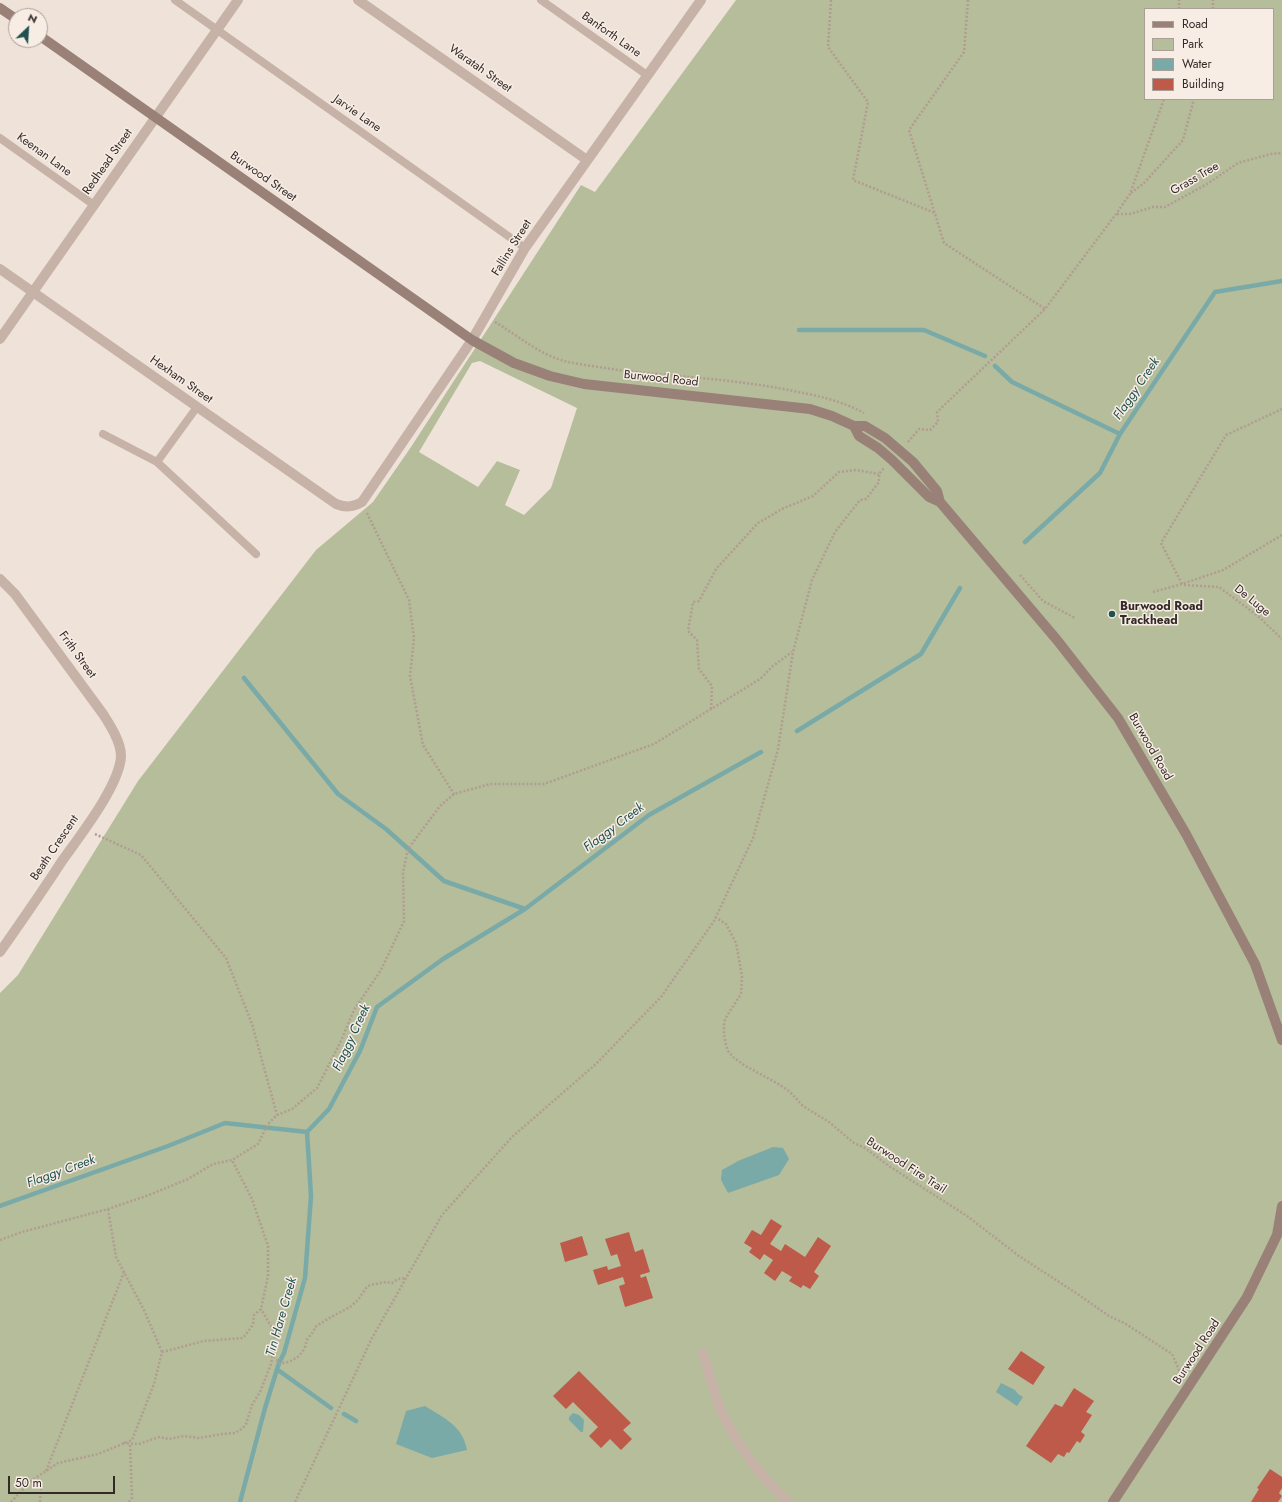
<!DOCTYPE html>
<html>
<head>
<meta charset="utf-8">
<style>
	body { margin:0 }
	#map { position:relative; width:1282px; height:1502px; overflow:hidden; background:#efe3d9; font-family:Jost,sans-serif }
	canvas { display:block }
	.legend { position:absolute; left:1144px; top:8px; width:130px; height:92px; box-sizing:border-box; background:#f7ede5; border:1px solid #a99f99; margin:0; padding:5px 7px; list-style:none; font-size:12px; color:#332927 }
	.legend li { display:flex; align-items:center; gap:8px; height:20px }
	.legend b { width:20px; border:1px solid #a99f99 }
	.north { position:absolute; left:8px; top:8px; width:40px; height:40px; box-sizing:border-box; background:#f7ede5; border:1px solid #a99f99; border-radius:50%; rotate:25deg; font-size:11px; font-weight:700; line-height:16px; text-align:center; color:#332927 }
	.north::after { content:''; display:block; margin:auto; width:14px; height:18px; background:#1f5150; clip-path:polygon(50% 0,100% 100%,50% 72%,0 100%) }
	.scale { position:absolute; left:8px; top:1476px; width:107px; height:18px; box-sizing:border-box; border:2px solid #332927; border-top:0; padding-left:5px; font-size:12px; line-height:14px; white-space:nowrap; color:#332927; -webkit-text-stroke:3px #f7ede5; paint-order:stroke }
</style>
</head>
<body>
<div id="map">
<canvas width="1282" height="1502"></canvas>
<ul class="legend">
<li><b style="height:5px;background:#9a8178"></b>Road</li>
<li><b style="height:11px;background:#b5bd9b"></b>Park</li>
<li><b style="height:11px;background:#7aaaa7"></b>Water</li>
<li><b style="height:11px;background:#be5a49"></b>Building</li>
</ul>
<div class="north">N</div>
<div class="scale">50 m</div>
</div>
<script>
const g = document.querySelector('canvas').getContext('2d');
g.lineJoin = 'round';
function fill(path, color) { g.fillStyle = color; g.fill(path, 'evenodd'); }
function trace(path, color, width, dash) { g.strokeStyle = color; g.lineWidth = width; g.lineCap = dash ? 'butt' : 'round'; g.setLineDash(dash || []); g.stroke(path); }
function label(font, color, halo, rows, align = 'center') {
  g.font = font + ' Jost,sans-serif'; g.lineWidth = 3; g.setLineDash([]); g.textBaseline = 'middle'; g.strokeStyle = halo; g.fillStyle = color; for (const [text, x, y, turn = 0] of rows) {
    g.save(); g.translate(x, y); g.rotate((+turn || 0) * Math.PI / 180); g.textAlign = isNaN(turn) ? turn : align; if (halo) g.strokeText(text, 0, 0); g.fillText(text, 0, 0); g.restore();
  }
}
const green = new Path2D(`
	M736,0H1282V1502H0V993L18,975L138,781L316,550L373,502L411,447L581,185L595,192ZM1145,9H1273V99H1145ZM480,361L577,408L551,488L524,515L505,505L520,470L497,461L478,487L419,452L472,363Z`);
const water = new Path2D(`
	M773,1147L783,1148L789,1159L779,1175L728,1193L721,1180L722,1170L738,1161Z
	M1001,1383L1015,1390L1018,1394L1023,1397L1017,1406L996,1392Z
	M425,1406C444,1418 463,1426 467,1450L432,1458L396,1444L406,1411Z
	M573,1413L579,1415L584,1420L583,1432H581L569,1420V1417Z`);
const stream = new Path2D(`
	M799,330H924L985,356
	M995,366L1012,382L1120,434
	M1025,542L1100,473L1120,434L1215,292L1282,281
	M244,678L338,794L386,829L444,881L525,909
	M797,731L921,654L960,588
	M0,1206L168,1146L225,1123L307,1132L329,1109L360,1051L377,1007L443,959L525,909L649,815L761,752
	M278,1370L331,1408
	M344,1414L356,1421
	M240,1502L265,1408L279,1363L284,1353L305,1278L311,1196L307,1132`);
const building = new Path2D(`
	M771,1219L782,1226L770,1244L781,1251L785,1244L805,1257L818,1237L831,1246L814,1272L819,1276L810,1289L803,1285L801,1288L789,1281L792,1277L782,1271L775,1281L764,1273L773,1260L764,1254L760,1260L749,1252L752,1248L744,1243L752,1230L761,1235Z
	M629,1232L635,1252L643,1249L650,1272L640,1275L641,1278L646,1276L653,1298L625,1307L619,1286L625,1284L623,1277L598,1285L593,1270L607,1266L608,1270L621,1266L617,1254L611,1256L605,1239Z
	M582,1236L588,1255L565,1262L560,1243Z
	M1021,1351L1045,1367L1033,1385L1008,1369Z
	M579,1371L631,1423L623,1430L632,1439L621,1450L610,1439L601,1448L589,1436L598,1427L573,1402L566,1409L553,1396Z
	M1074,1388L1094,1401L1086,1412L1092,1415L1081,1432L1085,1435L1080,1443L1077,1441L1069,1453L1067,1452L1064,1457L1058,1454L1051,1463L1026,1446L1055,1404L1062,1407Z
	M1270,1469L1282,1477V1488L1279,1493L1282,1496L1278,1502H1251L1259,1489L1257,1488Z`);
const path = new Path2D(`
	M831,0L828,47L868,102L853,180L935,213
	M968,0L964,52L909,130L944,243L1045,309
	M1179,9V0
	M1213,9V0
	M1131,193L1144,183L1183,140L1194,99
	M1117,214H1130L1153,207H1165L1207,184L1238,163L1271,154L1282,153
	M495,322C517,335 539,354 564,361C581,365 600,367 618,370C678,377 739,379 798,392C820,396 844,402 864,413
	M908,442L919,429L930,430L938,422L937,412L1045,309L1116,214L1130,194L1164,99
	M367,513L409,600L414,638L410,676L423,745L454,794
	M1020,575L1043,601L1075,618
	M1182,584L1161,543L1226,435L1282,409
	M1184,585L1219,587L1258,616L1282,639
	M1153,592L1182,584L1223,570L1282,535
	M711,709L712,686L699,669L697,640L688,631L693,602L699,601L716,569L758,523L782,509L813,496L839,472L856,470L879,474
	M95,834L141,855L226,958L252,1024L277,1115
	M715,917L726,924L736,943L742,976L741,994L725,1019L724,1025V1035L726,1045L728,1051L734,1058L744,1065L780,1085L790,1092L803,1106L829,1122L854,1143L865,1148L889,1166L967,1216L1019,1256L1076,1293L1109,1316L1126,1324L1172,1354L1179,1370L1185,1374
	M108,1209L116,1257L144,1310L162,1352
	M0,1240L22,1232L108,1209L149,1195L188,1179L213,1164L232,1160L258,1144L268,1124L277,1115L292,1109L317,1088L340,1043L354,1010L381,970L404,921L403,872L408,849L440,806L454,794L490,784H544L654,744L760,679L773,666L792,652
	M162,1352L204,1341L243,1338L253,1325L254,1315L261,1309L268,1276V1246L252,1199L232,1160
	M274,1356L279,1363C289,1364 301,1357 305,1347C306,1343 306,1341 308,1338C311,1334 314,1332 315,1327L331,1317L350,1307L358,1300L366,1288L370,1285L386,1282L392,1283L398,1279L406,1278
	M123,1443L139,1444L159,1437L169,1439L184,1436L198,1438L223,1434L235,1433L243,1428L246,1424L252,1405L260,1392L271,1364L275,1342L274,1331L261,1309
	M46,1471L124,1272
	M31,1481L41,1489L40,1502
	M11,1502L31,1481L58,1463L98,1454L132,1440L154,1384L162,1352
	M129,1502L132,1498L130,1444
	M295,1502L372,1338L442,1215L512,1137L597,1063L661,997L714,921L753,838L778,749L793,652L812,580L835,532L860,500L866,499L879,482V474L884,468`);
const service = new Path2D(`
	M175,0L525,248
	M541,0L647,75
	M0,138L94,205
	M197,407L157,462L256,554
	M103,434L157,462`);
const minor = new Path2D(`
	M358,0L587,160
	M0,269L336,504C346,508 353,507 362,502L472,340L525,248L701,0
	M0,339L238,0
	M0,579L15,594L103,714C110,725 121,742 121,756C120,785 79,837 62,861C42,892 21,922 0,952
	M703,1353C709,1372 715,1399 724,1417C739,1447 763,1480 788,1502`);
const secondary = new Path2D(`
	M0,8L16,19
	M40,36L472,340L514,363L550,376L584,384L810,409L832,416L854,426H865L885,438L913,462L937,491L940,502L1057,640L1118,718L1186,834L1255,964L1282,1040
	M854,426L859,436L878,448L892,460L929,497L940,502
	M1113,1502L1247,1297L1277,1235L1282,1206`);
const markers = [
	[1112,614,4,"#1f5150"]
];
const streetNames = [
	["Banforth Lane",611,35,35],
	["Waratah Street",480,69,35],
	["Jarvie Lane",357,114,35],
	["Keenan Lane",44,155,36],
	["Redhead Street",108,162,-55],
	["Burwood Street",263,177,35],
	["Grass Tree",1195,179,-30],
	["Fallins Street",512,248,-58],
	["Burwood Road",661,379,6],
	["Hexham Street",181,380,35],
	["De Luge",1252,601,39],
	["Frith Street",77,655,54],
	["Burwood Road",1150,747,60],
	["Beath Crescent",55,848,-56],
	["Burwood Fire Trail",906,1166,33],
	["Burwood Road",1197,1352,-57]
];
const poiNames = [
	["Burwood Road",1120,607],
	["Trackhead",1120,621]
];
const waterNames = [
	["Flaggy Creek",1137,389,-56],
	["Flaggy Creek",614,828,-37],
	["Flaggy Creek",352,1038,-65],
	["Flaggy Creek",61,1172,-20],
	["Tin Hare Creek",282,1317,-74]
];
fill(green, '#b5bd9b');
fill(water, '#7aaaa7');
trace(stream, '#7aaaa7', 4.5);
fill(building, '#be5a49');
trace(path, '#b29c91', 2.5, [2, 2]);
trace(service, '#c6b2a6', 8);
trace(minor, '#c6b2a6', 10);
trace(secondary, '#9a8178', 10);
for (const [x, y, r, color] of markers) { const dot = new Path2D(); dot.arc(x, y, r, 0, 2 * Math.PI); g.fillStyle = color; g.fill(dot); trace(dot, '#f7ede5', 1.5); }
label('12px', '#332927', '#f7ede5', streetNames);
label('bold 12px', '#332927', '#f7ede5', poiNames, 'left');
label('italic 13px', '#1f5150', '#f7ede5', waterNames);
</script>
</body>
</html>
